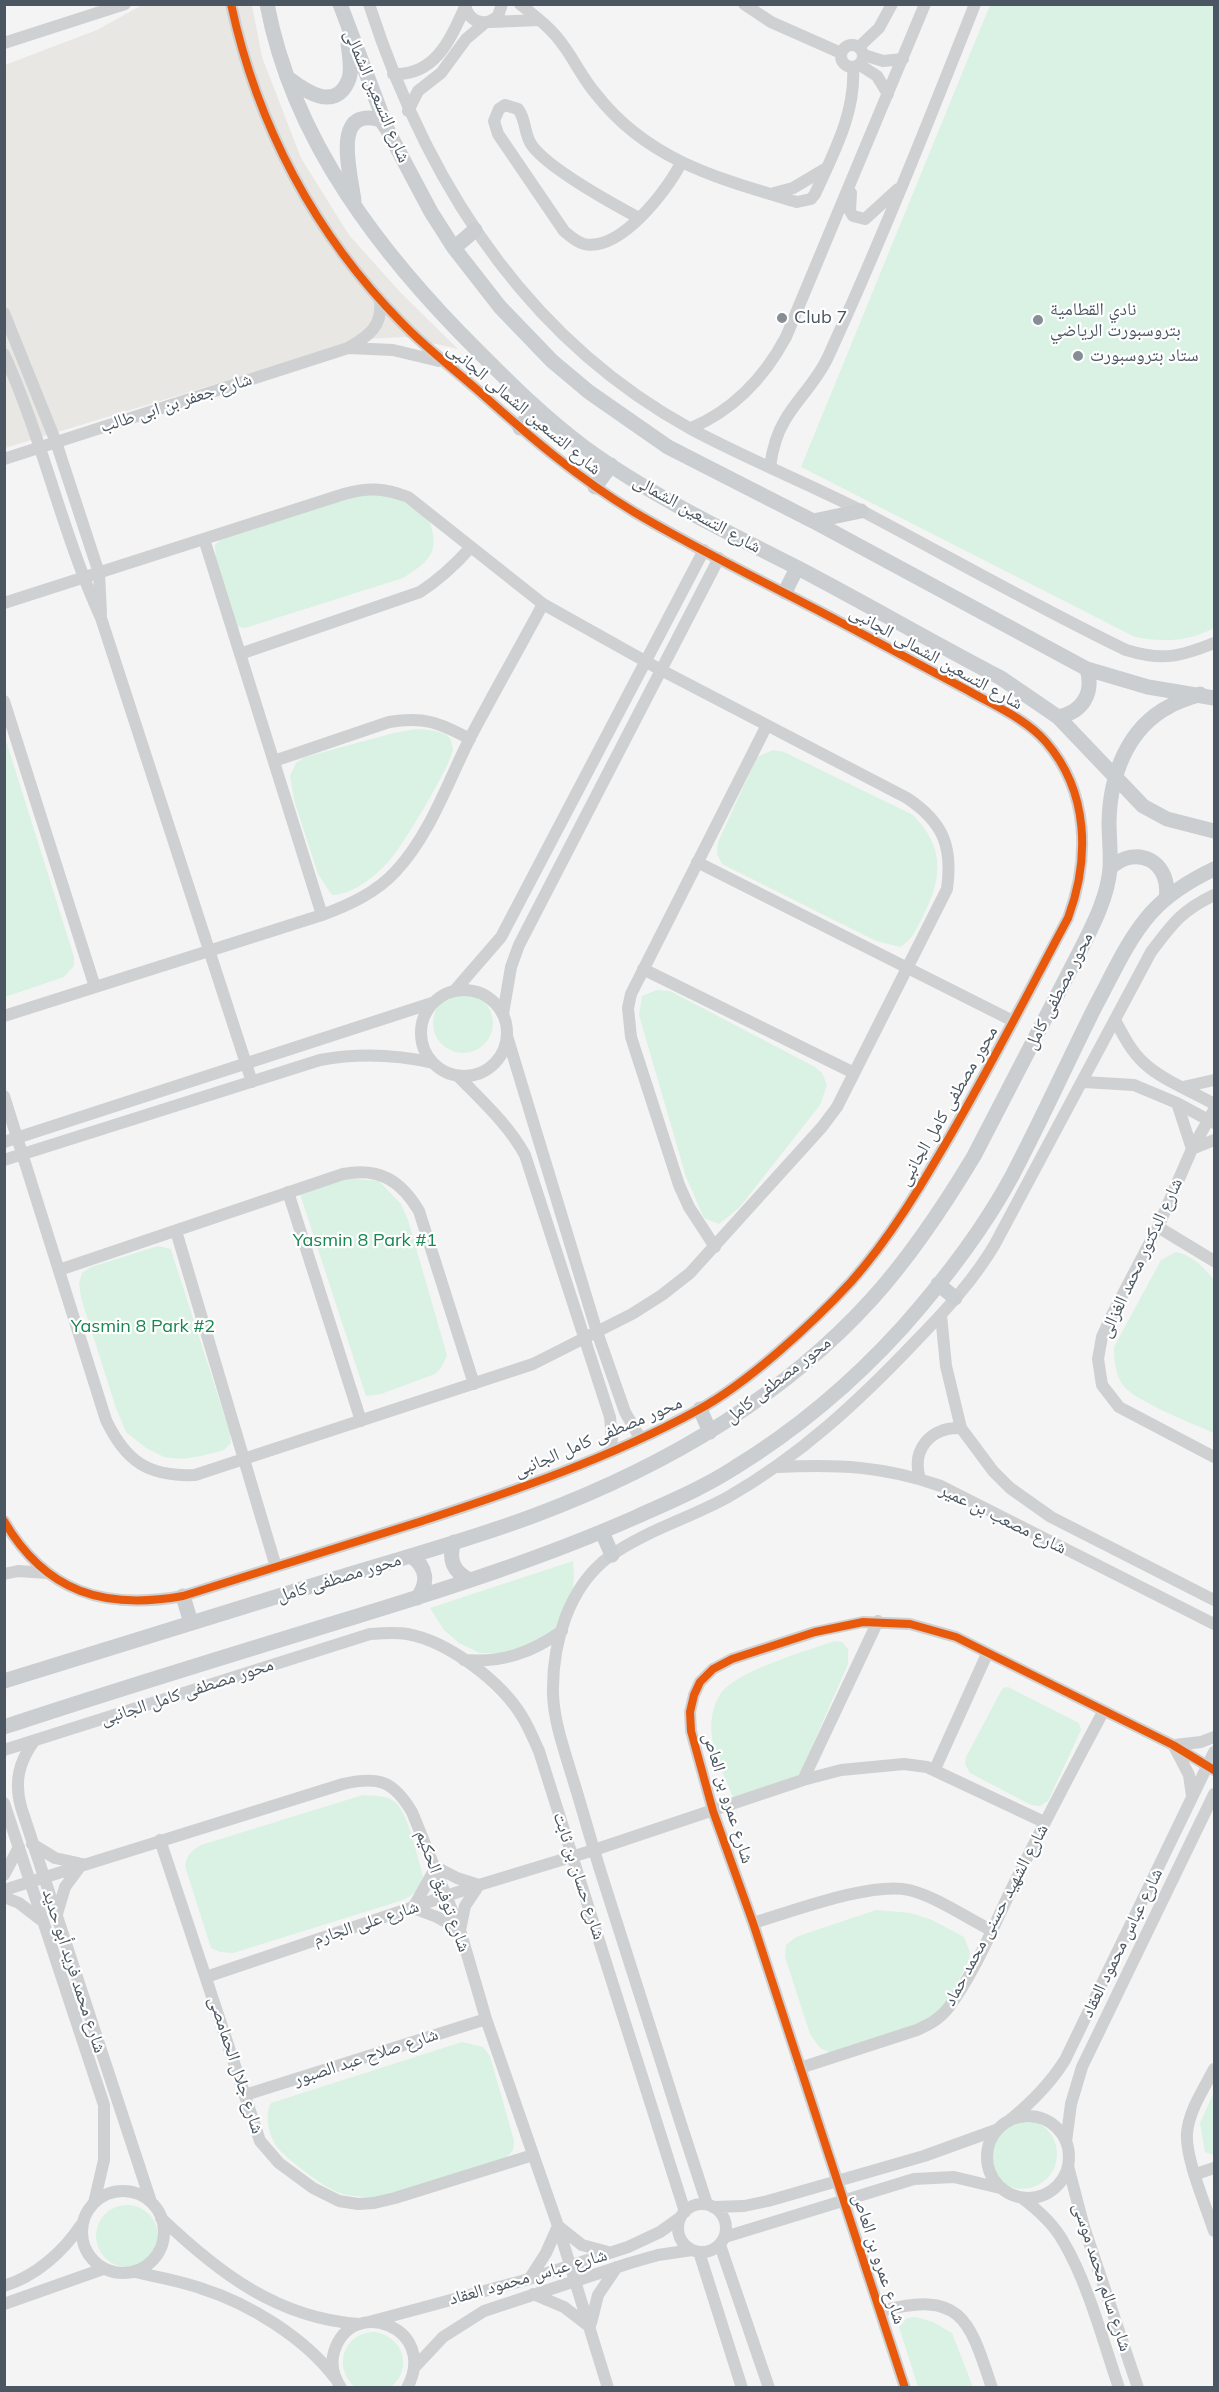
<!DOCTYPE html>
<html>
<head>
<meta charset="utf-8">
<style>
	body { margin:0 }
	#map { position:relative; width:1219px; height:2392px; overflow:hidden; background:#f4f4f4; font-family:Mulish,sans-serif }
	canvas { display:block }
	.frame { position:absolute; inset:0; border:6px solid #4a5661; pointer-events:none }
</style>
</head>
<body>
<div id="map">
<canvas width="1219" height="2392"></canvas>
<div class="frame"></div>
</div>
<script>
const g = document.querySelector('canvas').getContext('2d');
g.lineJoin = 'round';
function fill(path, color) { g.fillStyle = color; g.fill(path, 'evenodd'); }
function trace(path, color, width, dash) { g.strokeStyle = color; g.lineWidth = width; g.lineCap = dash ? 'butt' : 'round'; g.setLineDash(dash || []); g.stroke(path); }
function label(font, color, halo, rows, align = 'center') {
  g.font = font + ' Mulish,"Noto Naskh Arabic",sans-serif'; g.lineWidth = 4.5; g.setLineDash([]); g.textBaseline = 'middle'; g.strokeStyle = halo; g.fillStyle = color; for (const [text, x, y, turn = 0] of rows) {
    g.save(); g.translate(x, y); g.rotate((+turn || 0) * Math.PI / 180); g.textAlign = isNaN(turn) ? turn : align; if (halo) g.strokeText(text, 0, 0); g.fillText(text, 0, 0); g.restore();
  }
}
const commercial = new Path2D(`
	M142,5H252L262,57L301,158L349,235L401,293L458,349L405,337L364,339L5,448V65L97,30Z`);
const green = new Path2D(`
	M990,5H1214V628C1188,642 1163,642 1135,637L801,467Z
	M378,491L401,500L429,520C441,553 429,561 403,578L245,628L235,626L216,559L215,545L220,540L336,501Z
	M417,729C427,730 446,730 451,740C451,740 453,748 453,749C452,764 401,849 389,861C374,877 354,894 332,895L318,874L294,800L290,776L296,763L305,757L394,733Z
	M4,734L74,957V966L64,977L5,997Z
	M773,750L784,752L913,815C946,848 942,880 922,918C916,930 912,940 900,947L876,941L722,864L717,854L718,842L757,757Z
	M657,990L670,991L815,1067L822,1073L827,1085L820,1105L739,1208L719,1224L704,1218L686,1177L639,1015L642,996Z
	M433 1023a30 30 0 1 1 60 0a30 30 0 1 1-60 0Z
	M347,1178L379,1181L401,1204L408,1220L447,1355L441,1368L435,1374L381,1394L366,1396L300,1194Z
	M158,1246L171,1249L173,1256L230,1433L231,1443L224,1450L201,1456L182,1459L164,1457L146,1448L126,1432L116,1408L81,1298L79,1283L82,1273L91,1267Z
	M1176,1252C1192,1255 1205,1268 1214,1280V1433C1194,1424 1133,1401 1122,1384C1115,1373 1114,1359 1114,1347L1161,1260Z
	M573,1561L574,1576L572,1598L563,1621L551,1635L506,1653H480L459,1643L444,1630L430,1608Z
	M834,1641L842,1642L848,1649V1664L802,1769L797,1777L737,1800L732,1795C725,1777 714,1756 712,1737C710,1722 712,1706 721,1693C740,1669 805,1652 834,1641Z
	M1008,1687L1079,1723L1081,1730L1048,1801L1040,1806L1031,1805L970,1773L965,1764L966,1757L1000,1693L1003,1688Z
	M363,1795C374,1796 386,1795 395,1802C408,1812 418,1859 423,1876C420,1890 413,1896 400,1901L233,1953L220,1952L211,1948L185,1866C187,1855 191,1851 201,1845Z
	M876,1910L911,1913L932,1920L964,1937L970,1952L969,1960L945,2008L926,2022L831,2053L820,2048L810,2034L785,1957L786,1945L796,1937Z
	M462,2042L483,2047L490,2056L514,2141L513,2150L506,2158L379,2197C366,2197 350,2197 337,2192C324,2187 285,2158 277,2147C269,2136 264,2114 271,2103Z
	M1214,2092V2155L1205,2152L1200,2123Z
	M987 2154a35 35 0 1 1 70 0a35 35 0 1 1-70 0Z
	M96 2236a31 31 0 1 1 62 0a31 31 0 1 1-62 0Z
	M916,2317L933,2322L952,2333L973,2387H918L899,2327L907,2318Z
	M375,2332C404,2337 413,2369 391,2387H355C332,2367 344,2332 375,2332Z`);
const minor = new Path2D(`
	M369,4C426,180 525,338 691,429C747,459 807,483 864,512C951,558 1037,607 1126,650C1162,661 1180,657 1214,643
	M465,4C468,22 485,28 498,16L502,4
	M520,4C535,16 552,29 563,45C575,61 583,79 596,94C648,161 720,179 797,202L811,199L815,194C833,154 856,113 853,67
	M744,4L771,22L841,53
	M491,22L539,20
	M4,43L125,4
	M841 56a11 11 0 1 1 22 0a11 11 0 1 1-22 0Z
	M859,47L879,28L892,4
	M864,55L883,61L903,59
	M860,65L877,76L888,94
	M393,74C435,76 450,40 465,7
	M408,111L418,91L441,73L466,39L485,23
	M774,193L793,188L825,169
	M851,193L850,211L853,216L865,219L898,189
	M639,218C613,204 546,167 531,144C524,133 526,119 518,109L505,105L499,109L494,121L498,134L564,231C570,236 576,242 584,244C620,252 667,191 681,163
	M4,313L56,442L99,573L101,614
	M349,348L393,350L439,361
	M4,354C43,440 62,533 101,618L252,1082
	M691,428C734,410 764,378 786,337L925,4
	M4,459L348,348C369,336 383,326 380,300
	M770,467C772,451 776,435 785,420C798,398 817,381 828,357C881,241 928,123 975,4
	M204,539L322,915
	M4,603L344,494C368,487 384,488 408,497L543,604L661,670L907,798C943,822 953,846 947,889L837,1107L822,1127L690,1273L662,1295L632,1314L533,1364L195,1475C149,1477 126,1462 106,1420L4,1096
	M240,654L420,592C440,579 455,565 471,547
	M4,701L95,987
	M274,761L389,722C424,716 440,723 470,739
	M697,862L1013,1021
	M643,969L854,1073
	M456,989L501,937L704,550
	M421 1033a43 43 0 1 1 86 0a43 43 0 1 1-86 0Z
	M503,1014L511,967L519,945L719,558
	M4,1016L322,915C349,905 376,893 396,871C430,834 447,784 469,740C493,694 519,649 543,604
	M1115,1020C1123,1035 1131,1051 1144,1063C1162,1080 1193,1092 1214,1104
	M507,1036L597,1332L625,1412L640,1438
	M458,1076C482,1101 508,1124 525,1155L610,1417L612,1439L609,1453
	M1084,1082L1134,1085L1177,1103L1214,1123
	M1183,1087L1214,1080
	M1177,1103L1192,1149L1214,1140
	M1214,1110L1192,1149L1158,1227L1111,1317L1102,1337L1098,1359L1102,1385L1119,1407L1214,1457
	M4,1142L432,1003
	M4,1160L320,1060C359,1053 394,1054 433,1063
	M288,1192L361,1421
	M1158,1227L1214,1261
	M176,1231L276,1567
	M715,1247L689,1207L679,1185L631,1037L628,1008L631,994L767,725
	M59,1270L343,1174C380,1167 401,1181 419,1211L474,1384
	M941,1315L946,1366L961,1428L993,1471L1010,1488L1051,1517L1214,1600
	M778,1467C838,1464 883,1466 941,1486L1214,1624
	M920,1479C911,1450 930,1427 961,1428
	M4,1521C46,1593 105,1610 183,1596C261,1571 340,1547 419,1522C514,1491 610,1458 698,1410C748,1383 812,1324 851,1282C890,1238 921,1186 950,1136C992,1064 1029,991 1068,918C1090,859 1089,792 1046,742C1026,719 995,706 969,691C926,668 883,645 840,622C771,585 701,552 634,512C578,478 530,437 482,394C455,370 427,349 402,323C315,235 257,125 231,4
	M4,1574L18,1571L48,1573
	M464,1660C502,1663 531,1653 562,1631
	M34,1741C19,1762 14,1781 21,1807L151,2202
	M1175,1745L1201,1742L1214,1737
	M1175,1748L1189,1775L1192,1796
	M4,1750L370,1634C383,1633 395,1632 407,1634C448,1641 502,1682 523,1718C529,1728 534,1740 539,1751L685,2212
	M935,1769L987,1654
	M803,1780L878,1621
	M4,1803L104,2105V2160L94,2203
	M160,1840L260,2141L279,2163L313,2188L339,2201L358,2204L374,2203L395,2198L533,2155
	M32,1844L55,1858L78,1863
	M436,1867L457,1878L479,1885L465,1906L460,1930L437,1917L413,1908Z
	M4,1875L19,1847
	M4,1890L343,1784C378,1776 393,1780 412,1812L460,1930L486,2019L558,2226L608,2388
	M4,1897L19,1903L41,1920
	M57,1914L65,1887L82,1864
	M753,1923C791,1912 872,1881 909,1890C937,1897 965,1917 991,1930
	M206,1977L479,1885L594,1850L803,1780L841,1770L904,1764L927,1767L1044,1822
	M800,2068L917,2030C930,2024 940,2019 949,2007C975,1972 994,1925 1013,1886C1042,1827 1072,1770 1103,1712
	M1214,2069C1204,2089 1189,2110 1187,2133C1185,2158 1206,2206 1214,2231
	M245,2095L486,2019
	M987 2157a41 41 0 1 1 82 0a41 41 0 1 1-82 0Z
	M1010,2120C1032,2102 1050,2084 1065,2060L1214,1752
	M1066,2142L1071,2104L1082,2067L1214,1794
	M1068,2166L1084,2227L1138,2388
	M1196,2174L1214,2168
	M82 2232a41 41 0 1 1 82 0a41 41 0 1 1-82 0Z
	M1022,2198C1038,2210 1053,2223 1063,2241C1088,2283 1103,2341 1119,2388
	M678 2228a24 24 0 1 1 48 0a24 24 0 1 1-48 0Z
	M707,2204C671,2094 636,1984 601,1873C591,1841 582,1808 572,1776C564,1749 554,1722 553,1694C552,1644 568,1587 610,1556C645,1531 690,1518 728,1497C800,1456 859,1401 916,1341C945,1311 974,1280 995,1244L1151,952C1173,923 1181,911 1214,895
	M713,2207L744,2206L768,2201L924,2156L996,2130
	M161,2218C219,2273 277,2318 359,2324
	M725,2237L914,2179L954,2177L1000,2188
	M720,2245L769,2388
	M699,2252L742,2388
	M135,2272C158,2277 181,2281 203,2289C250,2304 305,2338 335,2378
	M530,2278L546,2253L558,2226L582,2245L608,2252
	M4,2286C36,2276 63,2252 81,2225
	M533,2294L564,2307L590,2327
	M4,2304L103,2269
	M881,2311C962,2290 969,2319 992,2388
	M369,2322L529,2279L628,2247L660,2232L681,2217
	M591,2323L598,2295L617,2267
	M414,2368L443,2337L484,2311L630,2263L658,2255L692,2250
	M341,2388C334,2377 330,2365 334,2352C351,2294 440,2328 407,2388
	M905,2388L753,1923L713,1811L691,1731L690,1712L694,1695L700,1682L713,1669L732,1659L815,1632L863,1622L910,1624L956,1637L1173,1745L1214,1770`);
const major = new Path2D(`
	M267,4C293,142 383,257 480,353C513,386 546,419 584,447C648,494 725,531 796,567C865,603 932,642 1001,678L1058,717L1143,806L1167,819L1214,831
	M340,4L388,131L431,212L454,248L500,307L552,361L589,392L668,447L813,521L1087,669L1148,687L1214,698
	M288,78C305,91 335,112 348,81C353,71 349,54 348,43
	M354,201C351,174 330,105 381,120L387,129
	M454,248L475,230
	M520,428L535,406
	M595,487L611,465
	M813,521L861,511
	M785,592L797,568
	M1058,717C1083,712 1094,693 1087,669
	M1110,868C1137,843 1172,862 1166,899
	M938,1284L955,1298
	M700,1409L710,1432
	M602,1532L612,1555
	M454,1542C448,1559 453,1572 470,1580
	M411,1556C427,1567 429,1583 417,1598
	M183,1596L191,1623
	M4,1681C115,1646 226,1612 337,1578C402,1558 469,1540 533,1516C659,1469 780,1400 871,1300C911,1256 944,1206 974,1156L1079,953C1092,927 1108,897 1110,868C1111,852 1109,837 1109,822C1110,776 1127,728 1170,706C1179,701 1190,698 1200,694
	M4,1727C118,1689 234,1654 348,1619C446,1589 543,1558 636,1517C669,1502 703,1488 734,1468C796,1430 853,1382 902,1328C941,1284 984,1228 1012,1176C1041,1121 1067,1063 1095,1007C1112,976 1127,940 1151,913C1168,894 1191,880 1214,869`);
const cycleway = new Path2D(`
	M4,1521C46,1593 105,1610 183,1596C261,1571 340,1547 419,1522C514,1491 610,1458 698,1410C748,1383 812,1324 851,1282C890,1238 921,1186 950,1136C992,1064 1029,991 1068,918C1090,859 1089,792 1046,742C1026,719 995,706 969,691C926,668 883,645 840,622C771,585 701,552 634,512C578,478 530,437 482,394C455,370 427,349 402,323C315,235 257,125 231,4
	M905,2388L753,1923L713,1811L691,1731L690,1712L694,1695L700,1682L713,1669L732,1659L815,1632L863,1622L910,1624L956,1637L1173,1745L1214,1770`);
const markers = [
	[782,318,6,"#868d94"],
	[1038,320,6,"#868d94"],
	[1078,356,6,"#868d94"]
];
const streetNames = [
	["شارع التسعين الشمالى",377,96,67],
	["شارع جعفر بن ابى طالب",176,403,-18],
	["شارع التسعين الشمالى الجانبى",524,409,40],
	["شارع التسعين الشمالى",697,514,29],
	["شارع التسعين الشمالى الجانبى",936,658,29],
	["محور مصطفى كامل",1059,991,-63],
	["محور مصطفى كامل الجانبى",948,1106,-60],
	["شارع الدكتور محمد الغزالى",1141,1258,-65],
	["محور مصطفى كامل",778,1380,-38],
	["محور مصطفى كامل الجانبى",598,1437,-23],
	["شارع مصعب بن عمير",1003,1519,26],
	["محور مصطفى كامل",339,1578,-17],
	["محور مصطفى كامل الجانبى",187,1692,-18],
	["شارع عمرو بن العاص",728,1798,73],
	["شارع حسان بن ثابت",579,1876,72],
	["شارع توفيق الحكيم",443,1891,70],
	["شارع الشهيد حسنى محمد حماد",996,1915,-62],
	["شارع على الجارم",366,1923,-18],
	["شارع عباس محمود العقاد",1122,1943,-64],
	["شارع محمد فريد أبو حديد",74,1971,72],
	["شارع صلاح عبد الصبور",366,2057,-18],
	["شارع جلال الحمامصى",236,2065,72],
	["شارع عمرو بن العاص",879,2259,72],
	["شارع عباس محمود العقاد",528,2277,-16],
	["شارع سالم محمد موسى",1102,2277,72]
];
const poiNames = [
	["نادي القطامية",1050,310],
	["بتروسبورت الرياضي",1050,331],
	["Club 7",794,318],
	["ستاد بتروسبورت",1090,356]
];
const parkNames = [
	["Yasmin 8 Park #1",365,1241],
	["Yasmin 8 Park #2",143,1327]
];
fill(commercial, '#e8e7e3');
fill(green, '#d9f2e3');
trace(minor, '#ced0d2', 12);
trace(major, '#caced1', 15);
trace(cycleway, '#e8590c', 8);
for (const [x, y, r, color] of markers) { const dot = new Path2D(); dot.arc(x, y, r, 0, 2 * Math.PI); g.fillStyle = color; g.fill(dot); trace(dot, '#fff', 2); }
label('18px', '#4a5661', '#fff', streetNames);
label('18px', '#4a5661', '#fff', poiNames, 'left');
label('18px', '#17864f', '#fff', parkNames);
</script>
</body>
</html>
